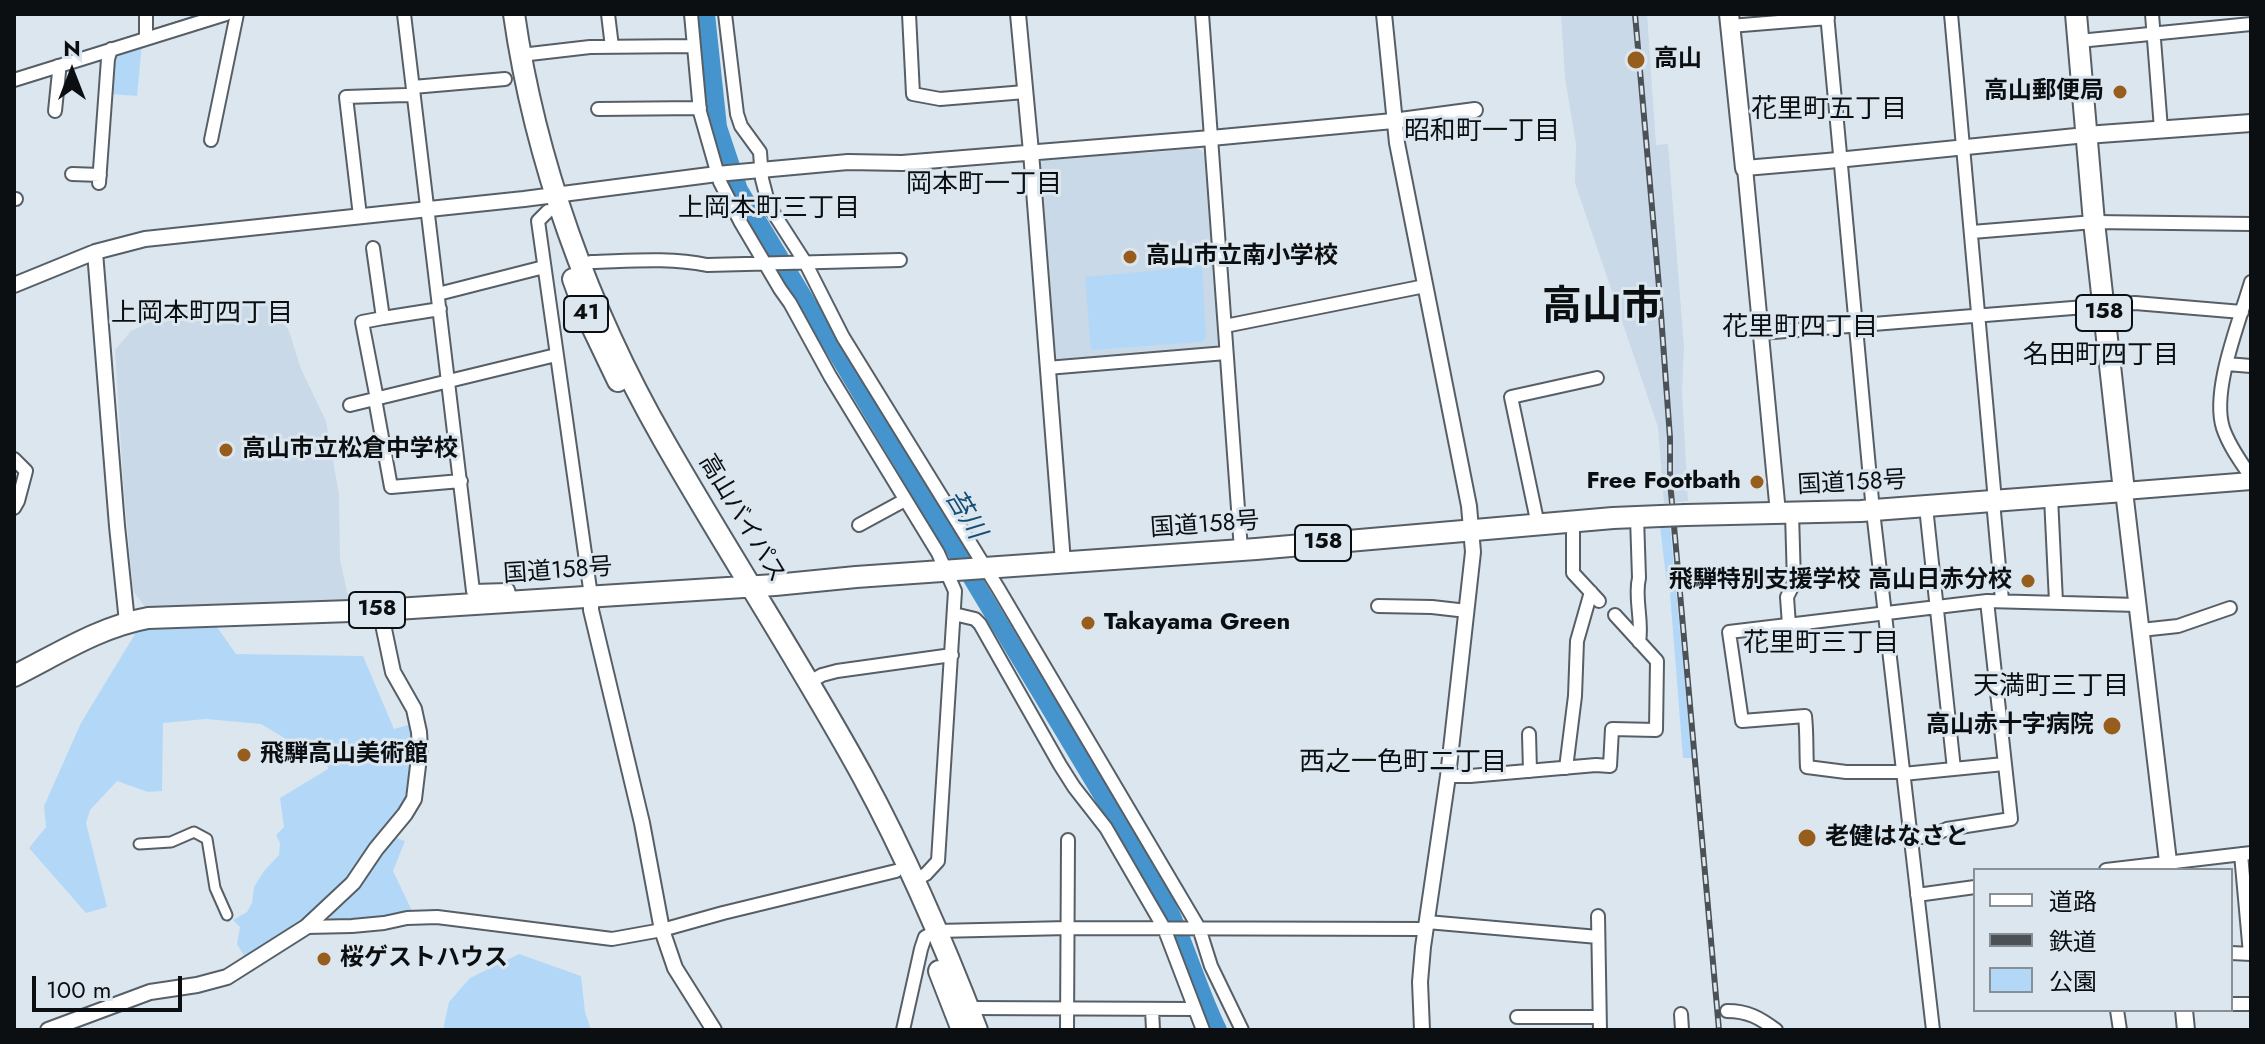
<!DOCTYPE html>
<html>
<head>
<meta charset="utf-8">
<style>
	body { margin:0 }
	#map { position:relative; width:2265px; height:1044px; overflow:hidden; background:#dce6ef; font-family:Jost,"Noto Sans JP",sans-serif }
	canvas { display:block }
	.frame { position:absolute; inset:0; border:16px solid #0b0f11; pointer-events:none }
	.legend { position:absolute; left:1973px; top:868px; width:260px; height:144px; box-sizing:border-box; background:#dce6ef; border:2px solid #889096; margin:0; padding:10px 14px; list-style:none; font-size:24px; color:#0b0f11 }
	.legend li { display:flex; align-items:center; gap:16px; height:40px }
	.legend b { width:40px; border:2px solid #889096 }
	.north { position:absolute; left:32px; top:32px; width:80px; height:80px; -webkit-text-stroke:6px #dce6ef; paint-order:stroke; rotate:0deg; font-size:22px; font-weight:700; line-height:32px; text-align:center; color:#0b0f11 }
	.north::after { content:''; display:block; margin:auto; width:28px; height:36px; background:#0b0f11; clip-path:polygon(50% 0,100% 100%,50% 72%,0 100%) }
	.scale { position:absolute; left:32px; top:976px; width:150px; height:36px; box-sizing:border-box; border:4px solid #0b0f11; border-top:0; padding-left:10px; font-size:24px; line-height:28px; white-space:nowrap; color:#0b0f11; -webkit-text-stroke:6px #dce6ef; paint-order:stroke }
</style>
</head>
<body>
<div id="map">
<canvas width="2265" height="1044"></canvas>
<div class="frame"></div>
<ul class="legend">
<li><b style="height:10px;background:#fff"></b>道路</li>
<li><b style="height:10px;background:#4b5155"></b>鉄道</li>
<li><b style="height:22px;background:#b3d8f7"></b>公園</li>
</ul>
<div class="north">N</div>
<div class="scale">100 m</div>
</div>
<script>
const g = document.querySelector('canvas').getContext('2d');
g.lineJoin = 'round';
function fill(path, color) { g.fillStyle = color; g.fill(path, 'evenodd'); }
function trace(path, color, width, dash) { g.strokeStyle = color; g.lineWidth = width; g.lineCap = dash ? 'butt' : 'round'; g.setLineDash(dash || []); g.stroke(path); }
function label(font, color, halo, rows, align = 'center') {
  g.font = font + ' Jost,"Noto Sans JP",sans-serif'; g.lineWidth = 6; g.setLineDash([]); g.textBaseline = 'middle'; g.strokeStyle = halo; g.fillStyle = color; for (const [text, x, y, turn = 0] of rows) {
    g.save(); g.translate(x, y); g.rotate((+turn || 0) * Math.PI / 180); g.textAlign = isNaN(turn) ? turn : align; if (halo) g.strokeText(text, 0, 0); g.fillText(text, 0, 0); g.restore();
  }
}
const built = new Path2D(`
	M1561,14H1647L1656,145L1668,144L1684,347L1682,390L1688,501L1664,503L1658,427L1575,183L1576,144L1565,78Z
	M1197,148L1207,155L1219,349L1056,364L1053,361L1039,166L1045,157L1099,153H1147Z
	M271,305L289,331L301,369L326,421L339,495L340,560L350,605L146,608L133,591L123,480L115,350L131,331L185,306Z`);
const green = new Path2D(`
	M142,44L137,96L110,94L113,60L119,51Z
	M1202,266L1206,337L1202,342L1091,350L1085,277Z
	M1670,525L1692,758H1683L1670,593L1666,577L1660,526Z
	M217,627L236,654L363,656L394,729L412,724C417,751 415,782 403,808L350,876L301,921L247,961L237,944L240,927L233,920L247,912L252,903L254,887L264,871L279,855L280,843L276,835L284,827L280,798L328,769L326,747L291,742L261,724L206,719L163,723L162,791L148,792L117,781L90,810L86,823L107,907L86,913L29,848L46,827L44,806L81,723L138,629Z
	M394,837L405,841L393,871L413,913L379,920L330,922V914L354,894Z
	M519,954L581,976L585,1012L591,1030H443L449,1002L470,978Z`);
const stream = new Path2D(`
	M151,31L204,14
	M98,48L144,33`);
const river = new Path2D(`
	M706,14L718,127L739,190L1158,888C1183,933 1195,983 1218,1030`);
const pedestrian = new Path2D(`
	M139,844L171,842L194,832L207,839L215,888L227,915`);
const minor = new Path2D(`
	M404,14L473,591L508,590L511,602
	M608,14L612,47
	M691,14L700,112L720,182L741,223L780,289L790,303L830,376L938,553L955,591L938,861L926,874L915,880
	M725,14L737,114L741,126L760,152L762,179L769,206L805,262L843,337L998,588L1199,928L1211,966L1242,1030
	M909,14L913,94L940,99L1025,92
	M1202,14L1241,550
	M1827,14L1873,511L1933,1030
	M1951,14L1995,501
	M2152,14L2161,129
	M1730,26L1828,18
	M146,39V14
	M2079,41L2251,24
	M521,55L590,47L694,46
	M14,80L226,14
	M413,87L505,79
	M598,109L700,108
	M55,111L59,72L58,66
	M211,140L237,14
	M72,174L100,175
	M99,183L108,59L111,49
	M14,199H16
	M548,211L538,221L591,596
	M360,216L346,97L406,95L414,96
	M1972,232L2094,222L2251,224
	M373,248L383,318L440,309
	M582,264L591,262C629,261 670,257 707,265L900,260
	M2251,282C2240,320 2211,390 2223,428C2229,446 2241,462 2251,477
	M438,294L544,267
	M1225,326L1425,286
	M1761,333L2135,303L2242,312
	M2227,364L2251,366
	M1047,368L1226,353
	M375,399L391,487L461,481
	M377,399L362,322L383,318
	M350,405L556,355
	M14,459L26,471L18,501L14,508
	M2051,497L2056,602
	M1993,501L2002,600
	M1926,507L1954,769
	M1637,517L1639,578C1634,598 1643,621 1639,642
	M1573,522V573L1599,601
	M859,525L905,500
	M1538,525L1511,397L1597,378
	M1378,606L1432,607L1467,611
	M954,614L975,619L980,624L1060,765L1074,787L1106,828L1164,928L1203,1030
	M1789,625L1787,597L1794,583L1792,513
	M2141,630L2178,626L2230,608
	M808,683L822,675L837,671L952,655
	M1529,734L1530,771
	M1566,768L1575,696L1577,641L1591,592
	M1903,772H1846L1807,767C1806,750 1807,734 1805,716L1742,721L1729,632L1987,601L2138,605
	M1903,774L2004,764
	M1448,776H1470L1596,765L1610,766L1612,729L1656,730L1657,661L1615,615
	M1910,838L1931,836L1947,829L2011,819L1987,601
	M2241,854L2250,954
	M2106,870L2251,853
	M1917,895L1975,887
	M1598,916L1600,1030
	M1427,922L1598,937
	M306,927L352,926L384,923L407,918L437,917L612,939L662,930L723,913L896,871
	M2231,953L2251,954
	M2231,1004H2251
	M969,1008L1194,1009
	M1152,1009L1153,1030
	M2117,1010L2120,1030
	M1727,1011C1748,1011 1760,1018 1776,1030
	M1681,1014L1682,1030
	M1517,1017H1599
	M903,1030L921,949L925,937L937,931L1068,928L1425,929
	M1067,1030L1068,840`);
const tertiary = new Path2D(`
	M1018,14L1031,152L1063,562
	M1384,14L1397,143L1469,506L1473,552L1448,776L1423,947L1420,982L1422,1030
	M95,252L117,526L127,622
	M14,285L95,252L145,239L524,199L717,174L848,162L902,163L1211,138L1393,121L1475,110
	M1778,513L1745,168L1827,161L2086,135
	M591,596V610L642,823L662,930L675,968L714,1030
	M48,1030L150,992L197,985L227,977L306,927L353,883L376,849L405,814L414,799L420,749L419,732L414,709L393,672L380,610`);
const secondary = new Path2D(`
	M2086,135L2251,123
	M2169,870L2124,491L2251,481
	M2184,1010L2186,1030`);
const primary = new Path2D(`
	M1729,14L1745,168`);
const trunk = new Path2D(`
	M514,14C535,161 589,310 663,439C728,553 800,662 863,777C907,858 944,944 977,1030
	M573,279L585,312L618,381
	M1686,515L1861,511L2124,491L2094,222L2076,14
	M14,676C58,654 99,627 148,618L380,610L775,585L856,577L1256,549L1613,518L1661,516
	M939,971L962,1030`);
const rail = new Path2D(`
	M1635,14L1659,287L1670,438V481L1719,1030`);
const trunkBridge = new Path2D(`
	M1661,516L1686,515`);
const markers = [
	[1636,60,10,"#975d1c"],
	[2120,92,8,"#975d1c"],
	[1130,257,8,"#975d1c"],
	[226,450,8,"#975d1c"],
	[1757,482,8,"#975d1c"],
	[2028,581,8,"#975d1c"],
	[1088,623,8,"#975d1c"],
	[2112,726,10,"#975d1c"],
	[244,755,8,"#975d1c"],
	[1807,838,10,"#975d1c"],
	[324,959,8,"#975d1c"]
];
const shields = [
	[2104,313,56],
	[586,314,44],
	[1323,543,56],
	[377,610,56]
];
const shieldNames = [
	["158",2104,313],
	["41",586,314],
	["158",1323,543],
	["158",377,610]
];
const poiNames = [
	["高山",1654,60],
	["高山郵便局",2104,92,"right"],
	["高山市立南小学校",1146,257],
	["高山市立松倉中学校",242,450],
	["Free Footbath",1741,482,"right"],
	["飛騨特別支援学校 高山日赤分校",2012,581,"right"],
	["Takayama Green",1104,623],
	["高山赤十字病院",2094,726,"right"],
	["飛騨高山美術館",260,755],
	["老健はなさと",1825,838],
	["桜ゲストハウス",340,959]
];
const streetNames = [
	["国道158号",1852,484,-3],
	["高山バイパス",741,519,59],
	["国道158号",1205,526,-4],
	["国道158号",558,572,-4]
];
const neighbourhoodNames = [
	["花里町五丁目",1829,111],
	["昭和町一丁目",1482,133],
	["岡本町一丁目",984,186],
	["上岡本町三丁目",769,210],
	["上岡本町四丁目",202,315],
	["花里町四丁目",1800,329],
	["名田町四丁目",2101,357],
	["花里町三丁目",1821,645],
	["天満町三丁目",2051,688],
	["西之一色町二丁目",1403,764]
];
const waterNames = [
	["苔川",964,515,59]
];
const townNames = [
	["高山市",1602,309]
];
fill(built, '#c9d9e7');
fill(green, '#b3d8f7');
trace(stream, '#346c95', 3);
trace(river, '#4694ce', 18);
trace(pedestrian, '#575f66', 13);
trace(minor, '#575f66', 16);
trace(tertiary, '#575f66', 18);
trace(secondary, '#575f66', 20);
trace(primary, '#575f66', 22);
trace(trunk, '#575f66', 24);
trace(pedestrian, '#fff', 9);
trace(minor, '#fff', 12);
trace(tertiary, '#fff', 14);
trace(secondary, '#fff', 16);
trace(primary, '#fff', 18);
trace(trunk, '#fff', 20);
trace(rail, '#4b5155', 6);
trace(rail, '#dce6ef', 3, [9]);
trace(trunkBridge, '#575f66', 24, []);
trace(trunkBridge, '#fff', 20);
for (const [x, y, r, color] of markers) { const dot = new Path2D(); dot.arc(x, y, r, 0, 2 * Math.PI); g.fillStyle = color; g.fill(dot); trace(dot, '#dce6ef', 3); }
for (const [x, y, w] of shields) { const box = new Path2D(); box.roundRect(x - w / 2, y - 18, w, 36, 6); g.fillStyle = '#dce6ef'; g.fill(box); trace(box, '#0b0f11', 2); }
label('bold 22px', '#0b0f11', null, shieldNames);
label('bold 24px', '#0b0f11', '#dce6ef', poiNames, 'left');
label('24px', '#0b0f11', '#dce6ef', streetNames);
label('26px', '#0b0f11', '#dce6ef', neighbourhoodNames);
label('italic 26px', '#144e76', '#dce6ef', waterNames);
label('bold 40px', '#0b0f11', '#dce6ef', townNames);
</script>
</body>
</html>
